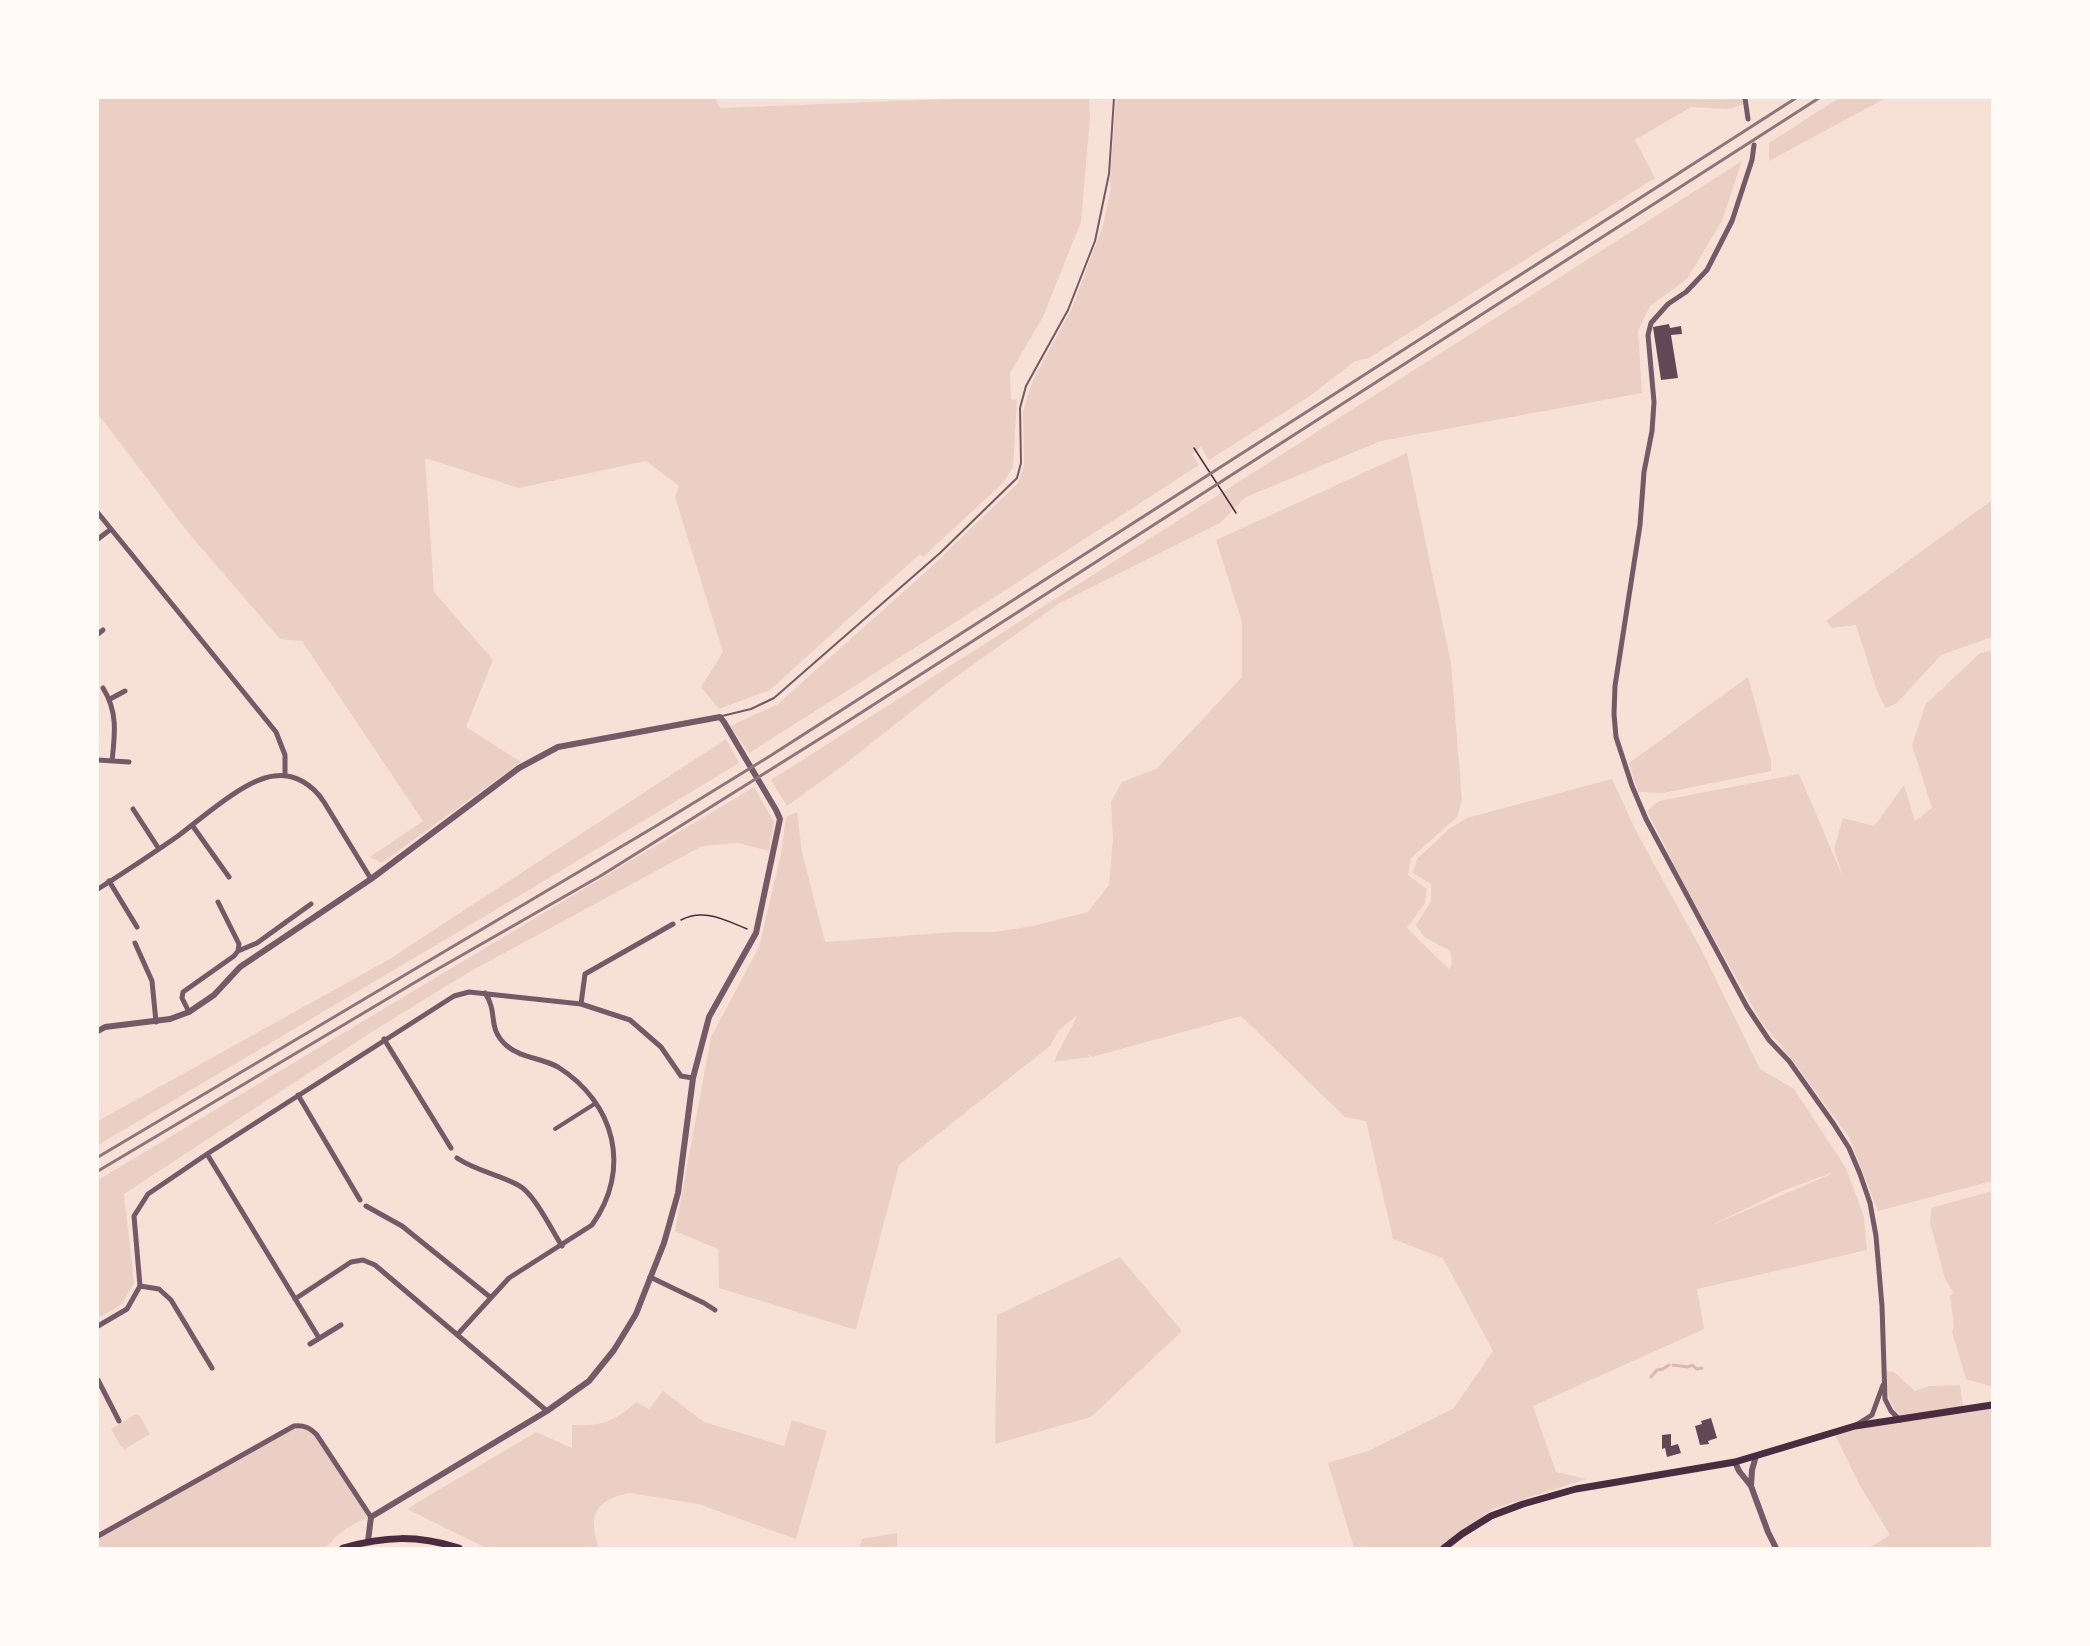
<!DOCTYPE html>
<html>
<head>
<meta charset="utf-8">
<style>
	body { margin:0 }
	#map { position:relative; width:2090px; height:1646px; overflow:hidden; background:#f7e1d7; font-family:"Nunito Sans",sans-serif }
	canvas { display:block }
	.frame { position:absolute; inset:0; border:99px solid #fffaf5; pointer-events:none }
</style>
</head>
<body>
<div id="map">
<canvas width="2090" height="1646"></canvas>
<div class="frame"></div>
</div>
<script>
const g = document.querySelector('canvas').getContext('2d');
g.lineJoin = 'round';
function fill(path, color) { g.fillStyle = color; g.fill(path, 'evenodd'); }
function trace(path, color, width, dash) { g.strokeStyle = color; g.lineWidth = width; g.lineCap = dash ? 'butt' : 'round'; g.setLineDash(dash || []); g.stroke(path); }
const green = new Path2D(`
	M98,98H715L720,108L973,98H1089L1090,118L1081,222L1043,317L1010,373L1011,400L1017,399L1013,467L1004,482L923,557L920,554L770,690L719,709L701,687L723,652L675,497L679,486L646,461L519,488L425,458L434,592L493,660L466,727L521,762L382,863L370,857L423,821L302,641L280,639L190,535L98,414Z
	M1116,98H1745V104L1729,109L1691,107L1635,140L1655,178L1369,358L1355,361L1310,396L1209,460L1201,447L1192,454L1199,465L984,604L749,753L730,726L778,704L931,567L1018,483L1024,466L1023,412L1028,395L1033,380L1072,308L1103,225L1111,188L1110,180Z
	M1839,98H1886L1769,161V143Z
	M1742,161L1722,221L1687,279L1650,306L1638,331L1642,393L1381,441L1246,497L1220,523L1060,603L950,681L845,764L787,806L771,780Z
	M1407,453L1451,663L1462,801L1457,817L1411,858L1408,875L1427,889L1425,903L1407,928L1449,969L1452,963L1450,951L1424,937L1416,925L1431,901V884L1413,873L1417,859L1449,829L1467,818L1612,779L1637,833L1702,951L1760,1069L1794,1089L1846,1168L1864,1217L1867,1250L1697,1289L1704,1329L1533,1406L1556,1472L1586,1479L1493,1509L1440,1548H1354L1328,1463L1368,1451L1454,1408L1493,1351L1443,1258L1393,1239L1366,1121L1345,1117L1241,1016L1092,1057L1087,1054L1090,1057L1054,1062L1058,1052L1078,1015L1059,1030L1050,1046L899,1165L856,1330L719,1288L718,1249L675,1231L711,1037L759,947L781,854L786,817L797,812L802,852L825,942L953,932H995L1033,926L1088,912L1109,885L1113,839L1111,802L1122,782L1156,769L1242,677V622L1216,540ZM1831,1173V1174L1710,1226L1782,1191Z
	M1992,500V637L1941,655L1897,703L1886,708L1877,691L1856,625L1832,628L1826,621Z
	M1992,651V1181L1878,1211L1849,1137L1793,1061L1760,1020L1688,892L1647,811L1659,801L1799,774L1843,877L1834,849L1843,818L1874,826L1904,785L1915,821L1932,808L1912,745L1926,704L1980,653Z
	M1748,677L1771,761V771L1663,793L1638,792L1629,763Z
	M726,739L739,763L529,890L98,1145V1121L388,960Z
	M754,787L774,822L769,851L738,843L702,846L471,971L370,1033L124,1194L134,1283L122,1304L98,1318V1180Z
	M1992,1191V1386H1990L1966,1379L1952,1332L1954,1326L1950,1296L1954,1293L1945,1279L1930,1223L1931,1208Z
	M1120,1257L1182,1331L1091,1417L995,1444L997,1315Z
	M1887,1371L1894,1372L1915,1391L1929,1386L1960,1385L1963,1406L1902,1418C1888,1404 1886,1390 1887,1371Z
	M663,1391L704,1422L784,1446L792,1420L827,1431L796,1539L698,1504L630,1493C613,1496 592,1504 594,1525C594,1533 597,1540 598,1548H486L407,1509L536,1432L572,1448V1425C605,1426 612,1422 637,1402L649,1409Z
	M1992,1407V1548H1869L1890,1535L1859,1484L1835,1435L1856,1428Z
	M136,1414L139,1415L150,1434L125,1449L120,1445L111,1429Z
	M294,1426L312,1430L371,1517C358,1521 345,1528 335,1538C331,1542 329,1546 323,1548H98V1536Z
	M897,1533V1548H859L862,1539Z`);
const stream = new Path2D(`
	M1673,1365L1688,1367L1692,1365L1697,1369L1702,1368
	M1651,1377L1657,1370L1663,1369L1669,1365`);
const building = new Path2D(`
	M1669,324L1670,328L1681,326L1682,334L1671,335L1678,378L1661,380L1653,327Z
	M1711,1418L1717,1438L1708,1441L1709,1444L1700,1445L1695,1426L1702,1424L1701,1421Z
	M1671,1434V1446L1678,1444L1681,1453L1667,1457L1665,1448L1662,1449V1435Z`);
const path = new Path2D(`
	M1194,448L1236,513
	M681,920C703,908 725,920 747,929`);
const service = new Path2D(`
	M722,716L751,709L774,698L940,553L1017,478L1021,463L1020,408L1026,386L1068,310L1095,241L1109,174L1114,98`);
const pedestrian = new Path2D(`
	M555,1129L596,1103`);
const minor = new Path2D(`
	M1745,98L1748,119
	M1754,145L1752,160L1732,221L1707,270L1686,292L1668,304L1651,323L1648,335L1654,402L1652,431L1644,472L1640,525L1615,686L1614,714L1616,737L1632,786L1646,819L1747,1007L1769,1040L1789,1061L1833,1123L1849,1148L1860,1174L1870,1203L1876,1236L1882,1306L1885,1399L1891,1411L1900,1420
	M98,513L276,732L285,755V776
	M98,539L111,529
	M98,634L103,630
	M103,688C118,712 115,734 112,761
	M110,699L125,691
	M98,760L129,762
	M133,809L159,849
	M192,825L229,877
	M109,881L137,927
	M98,889C125,872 152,854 178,836C202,818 245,779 274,776C295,773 313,785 324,802L371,879
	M135,943L152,981L156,1022
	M238,951L257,943L311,904
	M581,1004L585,974L673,924
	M189,1012L182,998L183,992L234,956L238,951L239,944L218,902
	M384,1039L451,1148
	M298,1095L360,1200
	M207,1154L319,1338
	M457,1158C476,1171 498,1174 518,1185C534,1193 551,1229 562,1246
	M366,1206L402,1226L490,1297
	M650,1277L704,1303L715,1310
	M140,1286L159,1289L171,1300L212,1368
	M295,1299L351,1262L363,1260L375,1265L547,1411
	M98,1326L127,1309L140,1286L134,1216L148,1194L207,1154L454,996L469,992L581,1004L630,1020L661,1047L681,1076L693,1078
	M457,1335L509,1278L592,1225C632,1169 615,1103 558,1067C542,1058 521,1058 507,1046C486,1028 499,1013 485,993
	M310,1344L341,1325
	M98,1380L119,1421
	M1856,1425L1872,1415L1883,1385
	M98,1536L294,1426C305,1425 310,1428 317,1435L371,1517`);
const tertiary = new Path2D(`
	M98,1031L105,1027L170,1019L189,1012L214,995L240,967L371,879L519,768L558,747L720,717L724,722L776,810L780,819L756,933L709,1017L693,1078L678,1193L664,1243L636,1314L614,1350L589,1381L547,1411L371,1517L368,1541
	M1735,1462L1739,1471L1751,1486L1768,1532L1776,1548
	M1751,1486L1752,1470L1756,1456`);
const secondary = new Path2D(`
	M343,1548C385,1536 417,1535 459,1548
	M1444,1548L1462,1534L1491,1516L1523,1504L1576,1489L1735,1462L1855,1426L1992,1405`);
const rail = new Path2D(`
	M98,1157L656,826L770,756L1796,98
	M98,1171L429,974L602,875L845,723L1819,98`);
fill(green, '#ebcfc5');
trace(stream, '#dcb8b0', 3);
fill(building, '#644757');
trace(path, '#4a2c40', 1.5);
trace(service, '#755966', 2);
trace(pedestrian, '#755966', 4);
trace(minor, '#755966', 5);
trace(tertiary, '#755966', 6);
trace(secondary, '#4a2c40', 7);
trace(rail, '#8f747c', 3);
</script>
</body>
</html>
